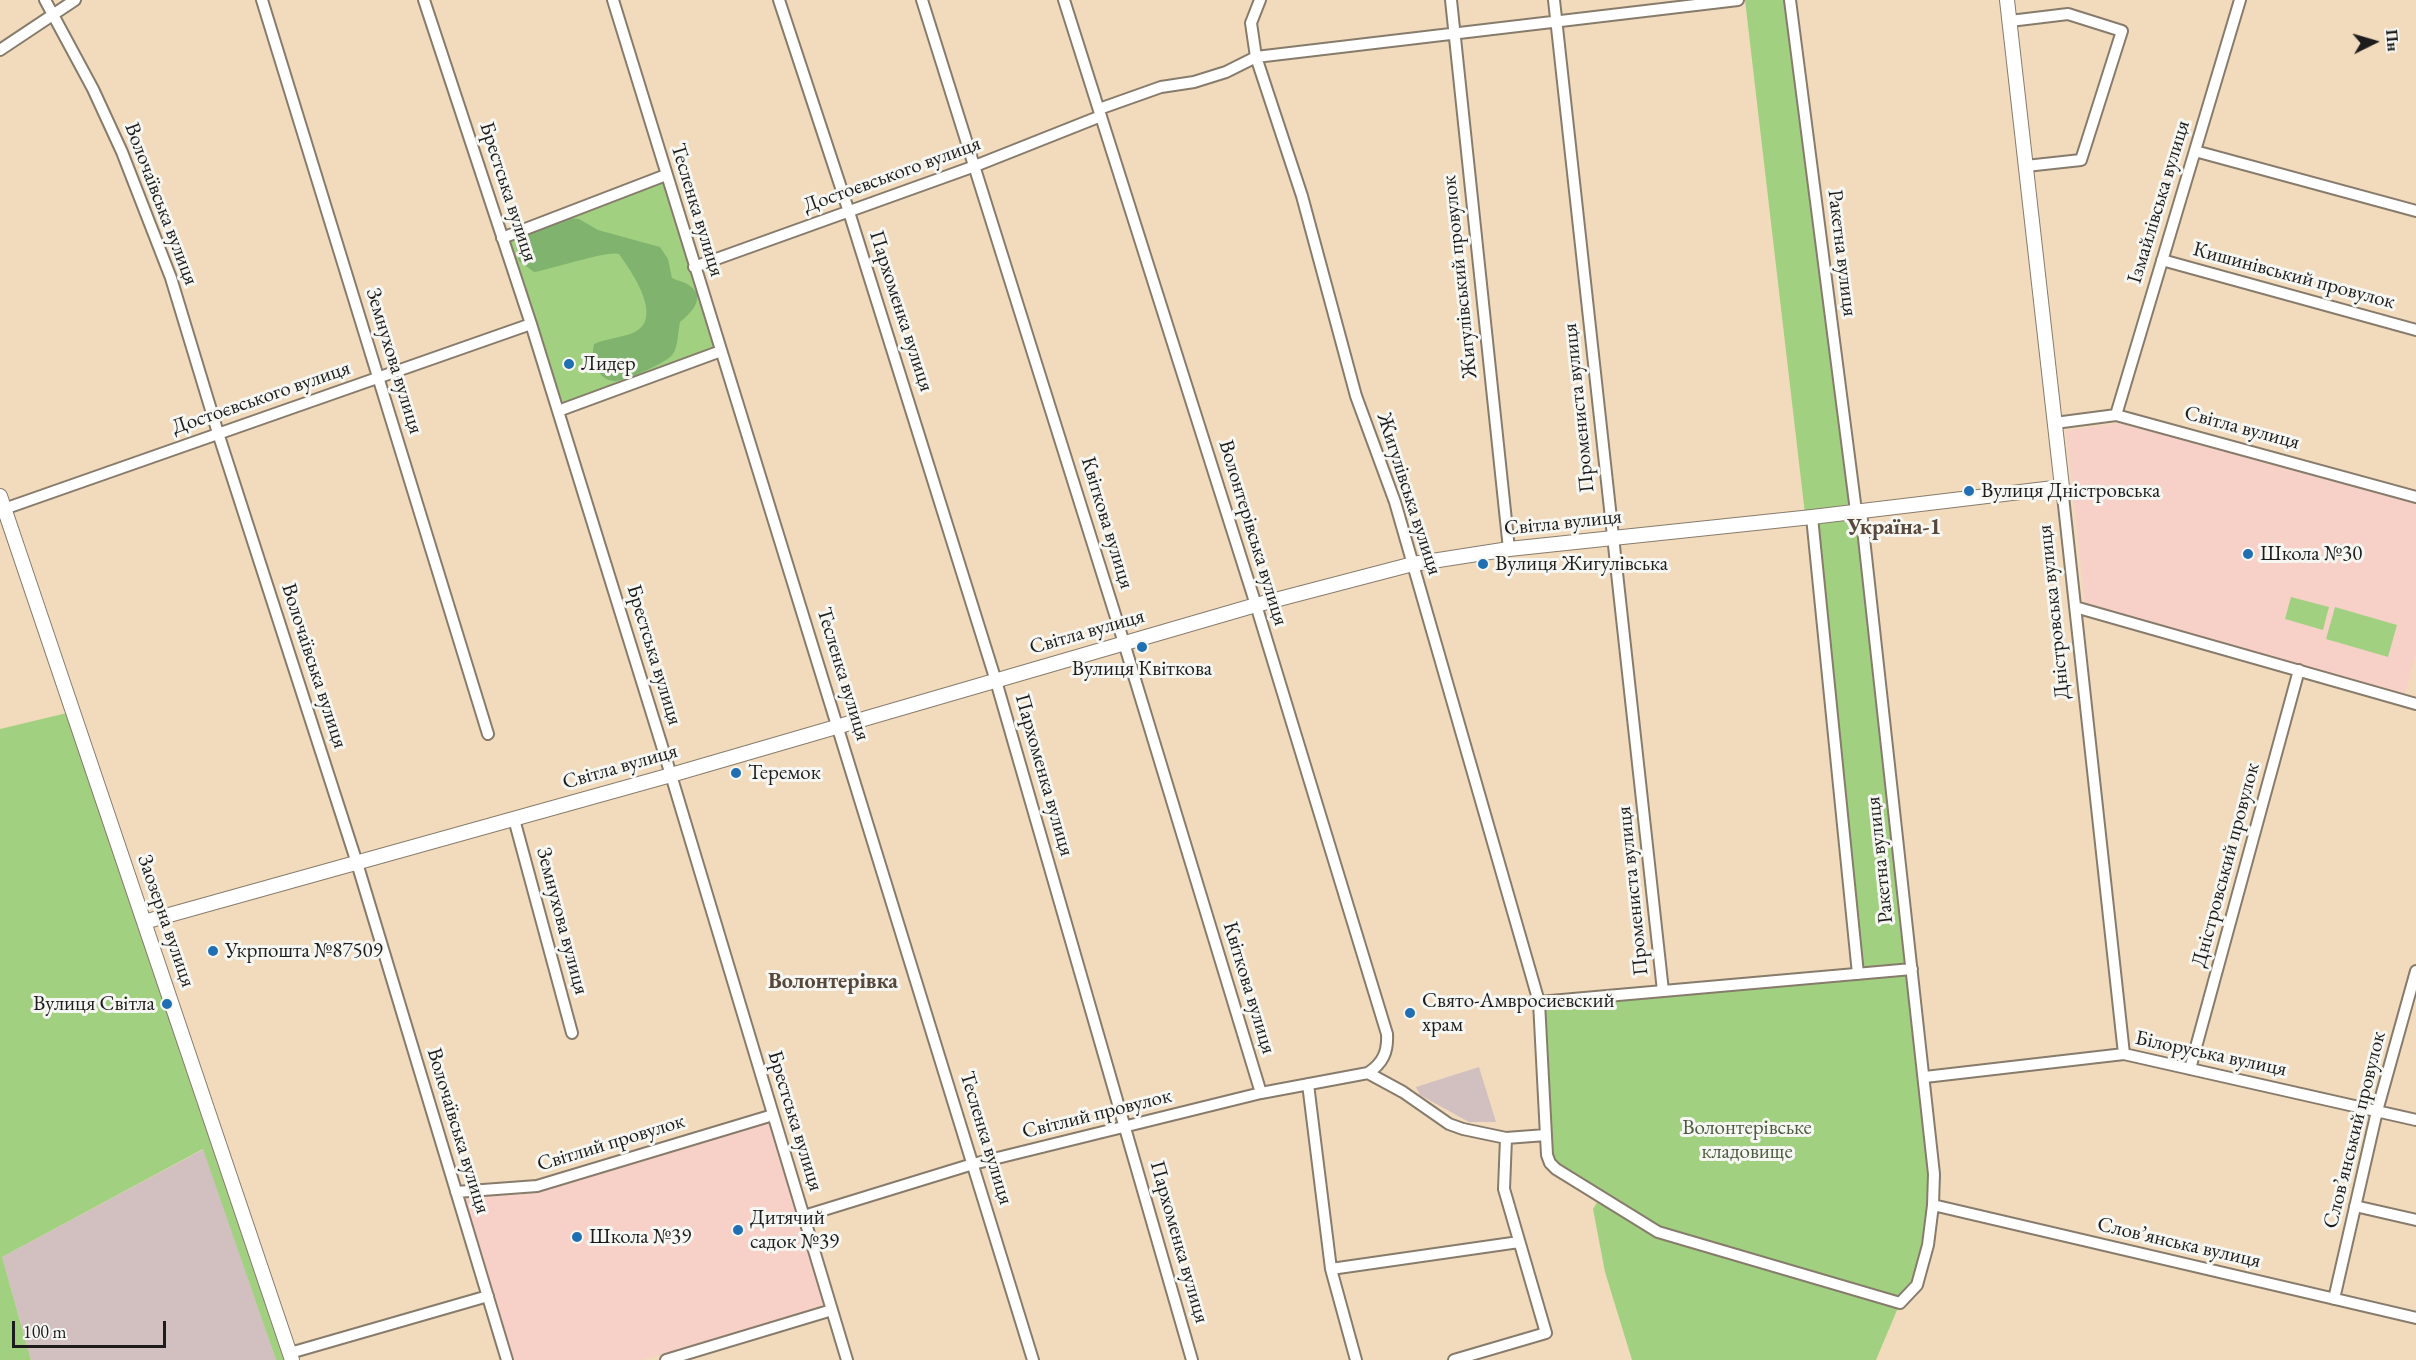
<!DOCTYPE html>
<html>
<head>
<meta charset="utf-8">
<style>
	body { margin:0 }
	#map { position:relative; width:2416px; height:1360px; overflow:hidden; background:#f2dbbc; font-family:"EB Garamond",serif }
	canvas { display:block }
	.north { position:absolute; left:2344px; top:12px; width:60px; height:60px; -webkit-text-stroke:4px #f6f6f2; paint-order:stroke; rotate:85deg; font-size:16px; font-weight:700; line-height:24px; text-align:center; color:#1c1c1c }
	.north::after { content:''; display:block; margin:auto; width:21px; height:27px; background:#1c1c1c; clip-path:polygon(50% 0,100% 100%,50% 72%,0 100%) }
	.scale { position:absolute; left:12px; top:1321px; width:154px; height:27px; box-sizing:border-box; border:3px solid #1c1c1c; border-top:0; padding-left:8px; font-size:18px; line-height:21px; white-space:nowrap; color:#1c1c1c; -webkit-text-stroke:4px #f6f6f2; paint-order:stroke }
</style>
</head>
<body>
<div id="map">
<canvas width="2416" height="1360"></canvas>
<div class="north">Пн</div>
<div class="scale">100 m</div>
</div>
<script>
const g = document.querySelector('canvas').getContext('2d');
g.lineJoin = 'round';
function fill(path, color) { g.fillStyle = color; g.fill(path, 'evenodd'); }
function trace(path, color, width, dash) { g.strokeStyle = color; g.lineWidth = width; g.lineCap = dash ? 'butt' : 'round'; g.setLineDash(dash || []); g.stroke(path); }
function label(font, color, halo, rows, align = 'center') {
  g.font = font + ' "EB Garamond",serif'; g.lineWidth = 6; g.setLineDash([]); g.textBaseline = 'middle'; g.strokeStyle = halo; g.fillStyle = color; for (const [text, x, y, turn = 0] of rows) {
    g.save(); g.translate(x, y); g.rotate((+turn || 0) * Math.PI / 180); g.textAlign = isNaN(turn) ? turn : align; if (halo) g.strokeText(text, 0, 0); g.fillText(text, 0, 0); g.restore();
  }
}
const built = new Path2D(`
	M2120,423L2416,504V654L2405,694L2085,604L2066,430Z
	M769,1123L824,1305L642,1360H514L465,1198L538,1193Z`);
const industrial = new Path2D(`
	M1479,1067L1496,1122H1469L1420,1095L1416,1087Z
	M204,1149L276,1360H31L2,1257Z`);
const green = new Path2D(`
	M1745,0H1787L1858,515L1934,1174L1917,1285L1900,1303L1876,1360H1632L1605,1272L1593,1209L1601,1196L1550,1163L1539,1002L1861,974L1816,514H1805Z
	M665,178L718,350L559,408L505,239Z
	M2291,597L2329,607L2323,630L2285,619Z
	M2335,607L2397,625L2388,657L2326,639Z
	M71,712L292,1360H276L203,1149L2,1257L31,1360H0V729Z`);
const forest = new Path2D(`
	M570,218L579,219L598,230L660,247L668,259L672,278C678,281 686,282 690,286C707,298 690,314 680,322C678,331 678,347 673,354C668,362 624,382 614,381C597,380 590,358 594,344C607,338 622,338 635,332C664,317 631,271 619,254C608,250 552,269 534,272L519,261L516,245L523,236L534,230Z`);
const minor = new Path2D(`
	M45,0L93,89L122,152L171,278L218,433L357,863L507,1360
	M262,0L488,734
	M424,0L531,324L671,775L847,1360
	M613,0L1033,1360
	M779,0L849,212L996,681L1192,1360
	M922,0L1124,643L1261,1093
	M1260,0L1251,23L1256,57L1302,196L1356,396L1395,502L1539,1002L1547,1155L1550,1163L1556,1169L1658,1232L1900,1303L1917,1285L1928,1245L1933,1205L1934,1174L1861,511
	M1451,0L1509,549
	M1554,0L1663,991
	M1790,0L1856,511
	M2010,21L2068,14L2122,31L2081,160L2026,166
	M0,50L75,0
	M1099,109L1161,87L1194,82L1226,72L1256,57L1738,0
	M2195,151L2416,211
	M502,238L666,175
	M2162,260L2416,330
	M694,267L975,166L1101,116
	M558,411L721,351
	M2116,415L2240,0
	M2055,423L2116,415L2416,497
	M2062,487L2124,1054
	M4,509L531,324
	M1812,517L1858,974
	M2075,607L2416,704
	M514,819L572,1033
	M1539,1002L1912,969
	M2190,1069L2299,670
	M1368,1073L1403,1092L1449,1124L1463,1129L1506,1138L1546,1135
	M1925,1077L2124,1054L2416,1120
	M1308,1084L1331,1269L1356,1360
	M456,1192L537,1186L773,1115
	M1933,1205L2416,1318
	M2355,1206L2416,1220
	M804,1216L973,1164L1261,1093L1368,1073C1383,1063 1388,1052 1387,1034L1256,605L1064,0
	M1331,1269L1519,1242
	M2334,1299L2377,1111L2416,971
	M290,1353L488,1296
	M666,1360L832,1310
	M1454,1360L1546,1333L1504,1189L1506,1138`);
const tertiary = new Path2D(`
	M0,496L292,1360
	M144,922L671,775L1256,605L1413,564L1509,549L1812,517L2062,487L2007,0`);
const markers = [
	[569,364,6,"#1f6fb2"],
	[1969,491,6,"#1f6fb2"],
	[2248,554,6,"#1f6fb2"],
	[1483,564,6,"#1f6fb2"],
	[1142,647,6,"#1f6fb2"],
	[736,773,6,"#1f6fb2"],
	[213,951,6,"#1f6fb2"],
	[167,1004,6,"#1f6fb2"],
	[1410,1013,6,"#1f6fb2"],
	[738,1230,6,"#1f6fb2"],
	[577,1237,6,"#1f6fb2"]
];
const streetNames = [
	["Достоєвського вулиця",892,175,-20],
	["Брестська вулиця",508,192,72],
	["Ізмайлівська вулиця",2159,202,-73],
	["Волочаївська вулиця",161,204,69],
	["Тесленка вулиця",697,210,73],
	["Ракетна вулиця",1842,253,83],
	["Кишинівський провулок",2294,276,15],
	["Жигулівський провулок",1460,277,-96],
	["Пархоменка вулиця",901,311,72],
	["Земнухова вулиця",394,361,73],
	["Достоєвського вулиця",261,398,-19],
	["Промениста вулиця",1579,408,-96],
	["Світла вулиця",2242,428,15],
	["Жигулівська вулиця",1409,494,72],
	["Квіткова вулиця",1107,523,73],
	["Світла вулиця",1563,523,-6],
	["Волонтерівська вулиця",1253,533,73],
	["Дністровська вулиця",2054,612,-96],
	["Світла вулиця",1087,632,-16],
	["Брестська вулиця",654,655,73],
	["Волочаївська вулиця",314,666,72],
	["Тесленка вулиця",843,674,73],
	["Світла вулиця",620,767,-16],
	["Пархоменка вулиця",1044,775,74],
	["Ракетна вулиця",1880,860,-96],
	["Дністровський провулок",2226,865,-75],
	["Промениста вулиця",1633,891,-96],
	["Заозерна вулиця",166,921,71],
	["Земнухова вулиця",562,921,75],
	["Квіткова вулиця",1249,988,73],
	["Білоруська вулиця",2211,1054,12],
	["Світлий провулок",1097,1114,-14],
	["Брестська вулиця",795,1121,73],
	["Слов’янський провулок",2355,1130,-76],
	["Волочаївська вулиця",458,1131,73],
	["Тесленка вулиця",986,1138,73],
	["Світлий провулок",611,1143,-17],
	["Пархоменка вулиця",1179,1242,74],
	["Слов’янська вулиця",2179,1243,13]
];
const poiNames = [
	["Лидер",581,364],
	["Вулиця Дністровська",1981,491],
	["Школа №30",2260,554],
	["Вулиця Жигулівська",1495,564],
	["Вулиця Квіткова",1142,669,"center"],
	["Теремок",748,773],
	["Укрпошта №87509",225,951],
	["Свято-Амвросиевский",1422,1001],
	["храм",1422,1025],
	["Вулиця Світла",155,1004,"right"],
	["Дитячий",750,1218],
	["садок №39",750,1242],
	["Школа №39",589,1237]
];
const parkNames = [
	["Волонтерівське",1747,1128],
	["кладовище",1747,1152]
];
const neighbourhoodNames = [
	["Україна-1",1894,528],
	["Волонтерівка",833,982]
];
fill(built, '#f7d1c8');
fill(industrial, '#d2bfc0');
fill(green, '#a1d180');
fill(forest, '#80b36e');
trace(minor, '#877c6c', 14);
trace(tertiary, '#877c6c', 16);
trace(minor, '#fff', 10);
trace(tertiary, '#fff', 14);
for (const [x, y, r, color] of markers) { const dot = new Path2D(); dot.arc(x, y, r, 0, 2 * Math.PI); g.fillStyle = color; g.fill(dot); trace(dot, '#f6f6f2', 2); }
label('21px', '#1c1c1c', '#f6f6f2', streetNames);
label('21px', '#1c1c1c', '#f6f6f2', poiNames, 'left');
label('21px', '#4b5b3f', '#f6f6f2', parkNames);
label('bold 22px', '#58483c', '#f6f6f2', neighbourhoodNames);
</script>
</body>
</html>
